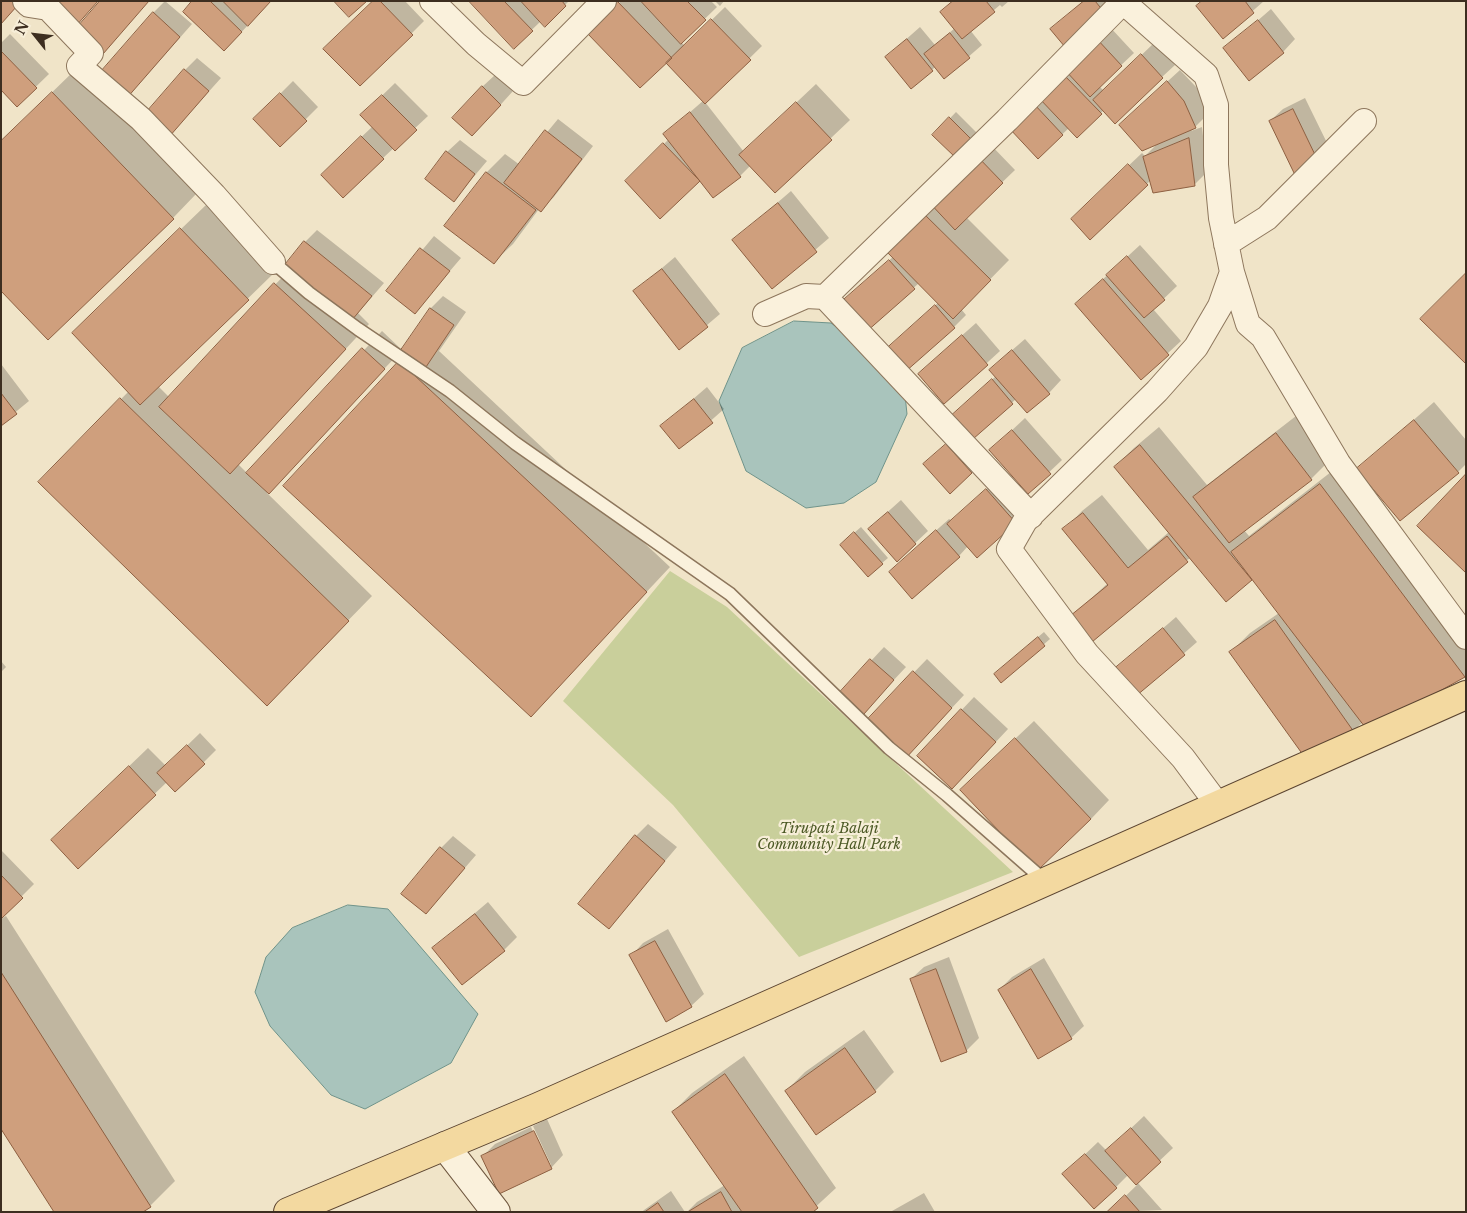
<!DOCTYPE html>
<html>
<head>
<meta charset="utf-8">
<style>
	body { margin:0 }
	#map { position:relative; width:1467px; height:1213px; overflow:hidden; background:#f0e4c8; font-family:"Libre Baskerville",serif }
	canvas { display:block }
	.frame { position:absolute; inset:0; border:2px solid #3d2e20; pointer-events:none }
	.north { position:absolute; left:10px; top:10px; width:50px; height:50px; -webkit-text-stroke:4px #f7eed8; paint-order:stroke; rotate:299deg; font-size:14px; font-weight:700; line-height:20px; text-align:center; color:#3d2e20 }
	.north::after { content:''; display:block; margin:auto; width:18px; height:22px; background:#3d2e20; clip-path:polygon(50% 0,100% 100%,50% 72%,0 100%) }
</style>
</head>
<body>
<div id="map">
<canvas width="1467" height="1213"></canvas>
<div class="frame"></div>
<div class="north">N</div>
</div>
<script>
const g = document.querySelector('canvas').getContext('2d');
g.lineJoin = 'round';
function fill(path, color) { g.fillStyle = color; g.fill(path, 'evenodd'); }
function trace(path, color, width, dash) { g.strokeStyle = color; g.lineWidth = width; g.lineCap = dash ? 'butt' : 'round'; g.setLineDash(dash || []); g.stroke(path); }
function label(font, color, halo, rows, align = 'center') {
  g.font = font + ' "Libre Baskerville",serif'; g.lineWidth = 4.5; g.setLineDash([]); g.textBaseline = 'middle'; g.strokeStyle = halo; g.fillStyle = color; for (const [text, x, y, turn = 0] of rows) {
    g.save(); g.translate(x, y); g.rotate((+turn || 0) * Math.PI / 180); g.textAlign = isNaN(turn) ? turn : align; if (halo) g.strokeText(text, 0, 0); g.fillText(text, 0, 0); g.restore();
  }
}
const green = new Path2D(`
	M670,571L727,607L1013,872L799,957L673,805L563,701Z`);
const water = new Path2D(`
	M794,321L831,323L903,376L907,414L876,482L844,503L806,508L746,471L719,401L742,348Z
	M348,905L388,909L478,1014L451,1063L365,1109L331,1095L270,1026L255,992L266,957L292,928Z`);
const shadow = new Path2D(`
	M165,1L192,24L138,85L153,13Z
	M194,1H270L237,37Z
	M374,1H405L424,21L360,85Z
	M470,1H569L545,25L541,21L514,47Z
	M621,1H711L717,7L681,42L685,46L725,7L762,46L705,102L744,152L816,84L850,120L775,191L751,165L740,176L700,179L660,217L626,181L669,139L665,134L704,100L666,61L589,33Z
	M715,1H724L720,6Z
	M952,1H1009L1002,7L1000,5L970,30L982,45L945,77L936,66L932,70L886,57L920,27L935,45L955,28L942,12Z
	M1083,1H1115L1065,45L1052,29Z
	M1203,1H1264L1223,37Z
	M1271,9L1295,39L1283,52L1225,49Z
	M1109,26L1134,53L1099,86L1104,91L1154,43L1175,65L1162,77L1104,110L1077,136L1069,128L1038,157L1011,128Z
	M10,34L49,74L17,105L1,89V43Z
	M197,58L221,78L169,136L185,70Z
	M77,68L197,193L173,218L1,142Z
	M1180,70L1197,88L1208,114L1191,131L1202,127L1207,172L1194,185L1151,180L1090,238L1085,207L1142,153L1145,156L1158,143L1133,113Z
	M495,75L513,91L485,122L482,87Z
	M293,81L318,107L280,145L255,119Z
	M395,83L428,116L383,158L335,162L373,126L362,115Z
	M1305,98L1330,149L1318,162L1270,121L1283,109Z
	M956,112L978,134L956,157L934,135Z
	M558,119L593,146L553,198L539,209L513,244L494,262L486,173L505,154L520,165Z
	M460,140L487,161L454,200L447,152Z
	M988,142L1015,170L966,217L1009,260L961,309L966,315L954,327L899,338L939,302L919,283L866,331L854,291L893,257L885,249Z
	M791,191L829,238L772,287L734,240Z
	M206,205L273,274L158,386L169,397L290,269L305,242L317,230L384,283L358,313L369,324L238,464L248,474L382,331L402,350L267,493L372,596L291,679L40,482L129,391L98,309Z
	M434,236L461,258L415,312L388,291Z
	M1140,245L1177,286L1153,309L1181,341L1141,378L1089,292Z
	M675,257L720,314L680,348L635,291Z
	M443,296L466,312L439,351L670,567L531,715L400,362L409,353L403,349L431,308Z
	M976,323L1000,351L944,402L932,362Z
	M1025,339L1061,380L1049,393L1016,399L974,437L954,415L996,376L1003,358Z
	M1,364L29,401L1,424Z
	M707,387L724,409L680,448L662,426Z
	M1434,402L1466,440V464L1458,472L1358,469Z
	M1296,416L1330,460L1311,479L1244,530L1249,536L1345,461L1466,621V675L1368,730L1363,722L1353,731L1231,652L1250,633L1279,613L1253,578L1226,600L1191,558L1072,616L1108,583L1064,530L1082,511L1102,495L1148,550L1169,532L1115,467L1134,448L1159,427L1207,485Z
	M1025,418L1062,460L1028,492L991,450Z
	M960,432L984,460L971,472L938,452Z
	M999,477L1027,509L1015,522L968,546L959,556L903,560L949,519L952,521Z
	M901,500L928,531L897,560L882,517Z
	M861,527L888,558L882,563L847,539Z
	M1176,617L1197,642L1136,695L1116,669Z
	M1044,632L1050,639L1001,681V668Z
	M884,647L906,667L876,699L842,692Z
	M927,659L964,695L918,744L867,721Z
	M1,661L6,667L1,672Z
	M974,697L1008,729L965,775L918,756Z
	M1034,721L1109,800L1091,819L981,771Z
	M200,733L216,750L175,791L167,782L78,867L71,822L148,748L166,766Z
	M648,824L677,847L609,927L636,836Z
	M453,836L476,855L426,913L441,848Z
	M1,850L34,884L1,917Z
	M488,902L517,937L504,950L434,948Z
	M6,916L175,1181L150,1206L1,1126V919Z
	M668,929L704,994L691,1006L631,956L643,943Z
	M949,957L979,1038L966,1051L911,979L924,967Z
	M1044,958L1084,1026L1071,1038L999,990L1012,977Z
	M864,1030L894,1072L875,1091L816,1133L786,1091L805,1072Z
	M744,1056L836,1188L810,1212H687L697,1202L725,1185L673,1112L692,1093Z
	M1144,1116L1173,1148L1137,1182L1162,1210L1109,1212L1137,1185L1128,1175L1116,1187L1077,1162L1098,1142L1107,1151Z
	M547,1119L563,1155L551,1168L482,1157L495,1144L531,1127L548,1165H551L533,1126Z
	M671,1191L685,1212H642L644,1210Z
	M924,1193L935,1212H891L892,1211Z`);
const building = new Path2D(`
	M1,1H12L17,6L1,24Z
	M48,1H98L76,26Z
	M100,1H149L103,54L75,30Z
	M192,1H210L242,32L224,51L183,12Z
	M223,1H271L248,26Z
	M334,1H367L349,17Z
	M373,1H380L413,35L360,86L323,49Z
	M469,1H504L533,31L514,49Z
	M521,1H562L566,6L545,27Z
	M641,1H687L706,20L681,44Z
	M953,1H986L995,12L962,39L940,12Z
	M1084,1H1095L1105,13L1065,47L1050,29Z
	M1202,1H1245L1254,13L1223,39L1196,6Z
	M618,2L672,58L640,88L587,33Z
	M153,12L180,37L126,99L98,75Z
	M711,19L751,60L705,104L666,63Z
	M1258,20L1284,53L1249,81L1223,48Z
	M950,33L970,58L944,79L924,54Z
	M1096,38L1122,66L1090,97L1064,69Z
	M907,39L933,71L911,89L885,57Z
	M1,51L37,88L17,107L1,90Z
	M1141,54L1163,78L1115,124L1093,100Z
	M184,69L209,91L169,137L144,115Z
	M1063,74L1102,114L1077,138L1038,97Z
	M1167,81L1184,101L1196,128L1142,151L1119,125Z
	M482,86L501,105L472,136L452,118Z
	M52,92L174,219L48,340L1,291V141Z
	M280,93L307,121L280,147L253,119Z
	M382,95L417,130L395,151L360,115Z
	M796,102L832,140L775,193L739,155Z
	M1034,104L1063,135L1038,159L1009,128Z
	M1293,109L1319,163L1295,175L1269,121Z
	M690,112L741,177L713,198L663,134Z
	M949,117L973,141L956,158L932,135Z
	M545,130L582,159L541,212L504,183Z
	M361,136L384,159L343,198L321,175Z
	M1189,138L1195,186L1153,193L1143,157Z
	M663,143L700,181L660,219L625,181Z
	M446,151L475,174L454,202L425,179Z
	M975,154L1003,183L955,230L927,200Z
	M1128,164L1148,185L1090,240L1071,219Z
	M486,172L536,210L494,264L444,226Z
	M778,203L817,252L772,289L732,240Z
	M921,211L991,280L953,319L884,249Z
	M180,228L249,300L140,405L72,333Z
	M304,241L372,296L352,320L284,266Z
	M420,248L450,271L415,314L386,291Z
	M1127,256L1165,300L1144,318L1106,275Z
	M889,260L915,289L866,332L840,303Z
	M662,269L708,327L679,350L633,291Z
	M1466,273V364L1420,319Z
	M1103,279L1169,355L1141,380L1075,304Z
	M274,283L346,349L230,474L159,407Z
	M935,305L955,328L905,372L885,350Z
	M430,308L454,325L426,367L401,350Z
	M962,335L988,365L944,404L918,374Z
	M362,348L385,369L269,494L246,473Z
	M1012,350L1050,394L1027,413L989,370Z
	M399,361L647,592L531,717L283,486Z
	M992,379L1013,404L973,439L952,415Z
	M1,393L17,414L1,426Z
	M120,398L349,621L267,706L38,482Z
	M694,399L713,423L679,449L660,426Z
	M1414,420L1459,473L1400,521L1356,469Z
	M1012,430L1051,474L1028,494L989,450Z
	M1276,433L1312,480L1229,543L1193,497Z
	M946,444L972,473L950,494L923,464Z
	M1140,445L1252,580L1226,602L1114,467Z
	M1466,474V573L1417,526Z
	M1320,484L1465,677L1368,731L1231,552Z
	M986,489L1016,523L977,558L947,524Z
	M888,512L916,544L897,562L868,529Z
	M1083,513L1128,568L1167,536L1188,562L1092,642L1070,616L1108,585L1062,529Z
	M936,530L960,557L912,599L889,572Z
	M854,532L883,564L868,577L840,545Z
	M1275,620L1354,732L1306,759L1229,652Z
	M1163,628L1185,655L1136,696L1114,669Z
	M1038,637L1045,646L1001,683L994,674Z
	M870,659L894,680L864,714L840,692Z
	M913,671L952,708L905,759L866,721Z
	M961,709L996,742L952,789L917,756Z
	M1015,738L1091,819L1037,871L960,790Z
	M187,745L205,764L175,792L157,773Z
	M129,766L156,795L78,869L51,840Z
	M635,835L665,861L609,929L578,904Z
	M440,847L465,868L426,914L401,894Z
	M1,875L23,898L1,919Z
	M475,914L505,951L462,985L432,948Z
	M655,941L692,1007L666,1022L629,955Z
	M936,969L967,1052L941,1062L910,979Z
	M1031,969L1072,1039L1038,1059L998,990Z
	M1,972L151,1207L143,1212H54L1,1129Z
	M845,1048L876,1092L816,1135L785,1091Z
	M725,1074L818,1208L813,1212H742L672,1112Z
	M1131,1128L1161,1162L1136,1185L1105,1151Z
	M534,1131L552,1169L499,1194L481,1156Z
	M1085,1154L1117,1188L1094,1209L1062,1174Z
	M721,1192L732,1212H688Z
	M1125,1195L1140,1212H1107Z
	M658,1203L664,1212H645Z`);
const lane = new Path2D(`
	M273,262L309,293L358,329L450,391L515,443L730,594L889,748L947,795L1045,881`);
const street = new Path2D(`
	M25,1L29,5L48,8L91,53L79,66L141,119L214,195L273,262
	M432,1L476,44L523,83L604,1
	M1122,1L1206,75L1216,105V165L1221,218L1232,272L1220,306L1196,347L1157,391L1025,521L1009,549L1087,654L1183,758L1218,805
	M1226,244L1267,218L1364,121
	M1232,272L1248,324L1263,337L1338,463L1466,637
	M825,297L1007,120L1123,2
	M765,314L806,296L825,297L1031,516`);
const secondary = new Path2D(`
	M445,1146L496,1212`);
const primary = new Path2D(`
	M288,1212L538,1107L1466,695`);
const parkNames = [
	["Tirupati Balaji",829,829],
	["Community Hall Park",829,845]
];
fill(green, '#c9cf9b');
fill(water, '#a9c4bc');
trace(water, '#6f938a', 1);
fill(shadow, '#0003');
fill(building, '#cf9f7d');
trace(building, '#8d5f41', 1);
trace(lane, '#8d765c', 15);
trace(street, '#8d765c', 26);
trace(secondary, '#6f573f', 30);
trace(primary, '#5b4430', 30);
trace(lane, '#faf1dc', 12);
trace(street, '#faf1dc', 24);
trace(secondary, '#faf1dc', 28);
trace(primary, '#f3d9a0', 28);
label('italic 14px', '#4d5a26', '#f7eed8', parkNames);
</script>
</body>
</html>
